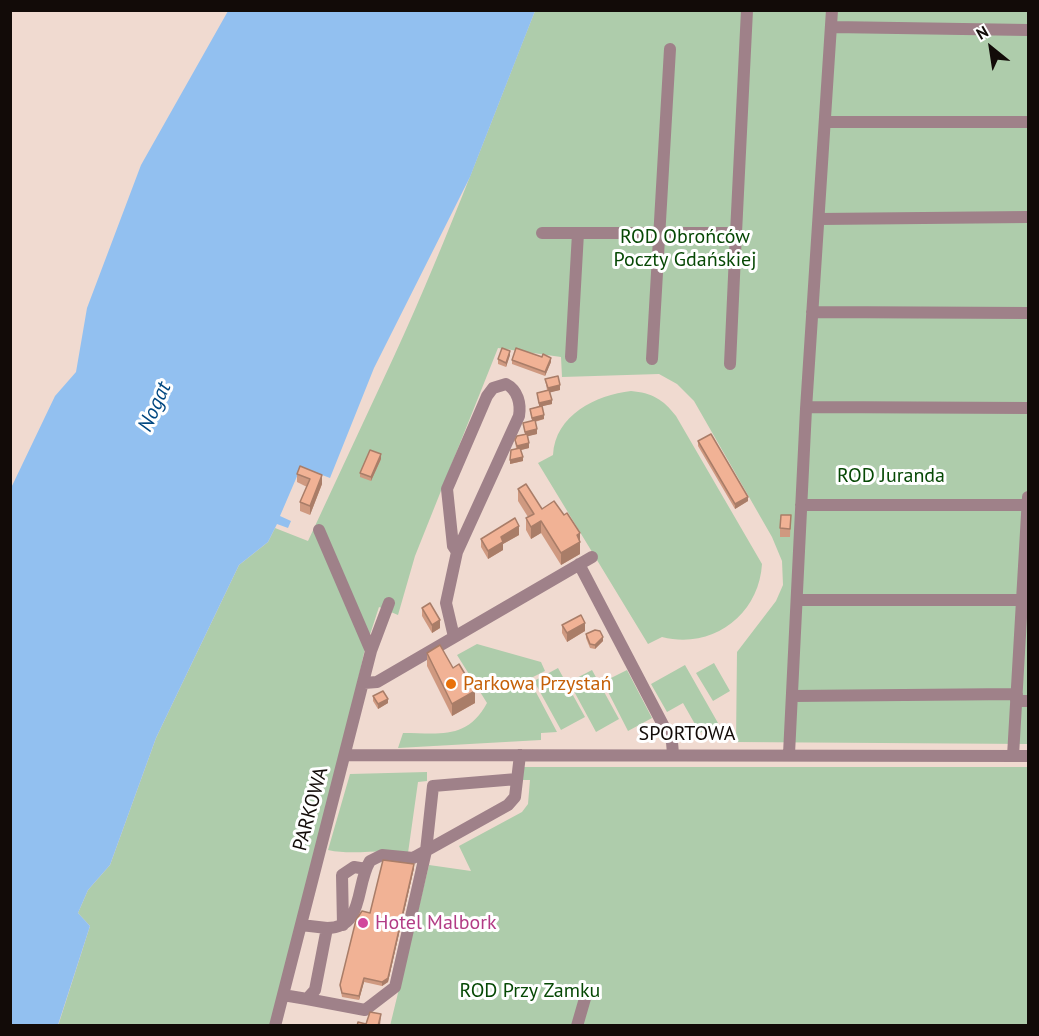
<!DOCTYPE html>
<html>
<head>
<meta charset="utf-8">
<style>
	body { margin:0 }
	#map { position:relative; width:1039px; height:1036px; overflow:hidden; background:#f0dad0; font-family:"PT Sans",sans-serif }
	canvas { display:block }
	.frame { position:absolute; inset:0; border:12px solid #120b08; pointer-events:none }
	.north { position:absolute; left:961px; top:18px; width:60px; height:60px; -webkit-text-stroke:4px #fff; paint-order:stroke; rotate:330deg; font-size:16px; font-weight:700; line-height:24px; text-align:center; color:#120b08 }
	.north::after { content:''; display:block; margin:auto; width:21px; height:27px; background:#120b08; clip-path:polygon(50% 0,100% 100%,50% 72%,0 100%) }
</style>
</head>
<body>
<div id="map">
<canvas width="1039" height="1036"></canvas>
<div class="frame"></div>
<div class="north">N</div>
</div>
<script>
const g = document.querySelector('canvas').getContext('2d');
g.lineJoin = 'round';
function fill(path, color) { g.fillStyle = color; g.fill(path, 'evenodd'); }
function trace(path, color, width, dash) { g.strokeStyle = color; g.lineWidth = width; g.lineCap = dash ? 'butt' : 'round'; g.setLineDash(dash || []); g.stroke(path); }
function label(font, color, halo, rows, align = 'center') {
  g.font = font + ' "PT Sans",sans-serif'; g.lineWidth = 6; g.setLineDash([]); g.textBaseline = 'middle'; g.strokeStyle = halo; g.fillStyle = color; for (const [text, x, y, turn = 0] of rows) {
    g.save(); g.translate(x, y); g.rotate((+turn || 0) * Math.PI / 180); g.textAlign = isNaN(turn) ? turn : align; if (halo) g.strokeText(text, 0, 0); g.fillText(text, 0, 0); g.restore();
  }
}
const green = new Path2D(`
	M535,11H1028V744L736,742L737,652L776,601L783,585L782,561L772,537L694,401L677,384L659,374L562,377L561,357L498,348L415,556L398,615L379,607L364,653L319,856L275,1025L58,1026L90,926L78,913L88,890L110,865L156,738L239,565L268,542L275,528L308,541C333,487 358,434 383,380C440,260 486,134 535,11Z
	M631,391C652,393 663,399 676,416L762,564C759,615 712,650 662,637L648,644L538,463L553,455C555,415 596,395 631,391Z
	M477,644L541,662L545,671L529,679L557,732L541,733V740L398,748L403,733C440,733 467,740 487,703L457,655Z
	M714,663L730,691L713,701L696,673Z
	M685,665L718,723L700,733L683,703L667,712L651,684Z
	M558,668L585,717L561,730L534,681Z
	M592,670L619,719L596,732L569,682Z
	M627,670L652,718L628,731L603,682Z
	M523,767H1028V1025L390,1026L429,865L471,871L459,846L522,812L528,804L530,780H522Z
	M427,772V781L418,782L408,853C380,848 355,856 328,850L350,774Z`);
const water = new Path2D(`
	M228,11H535L470,177L374,368L330,478L301,467L280,516L291,521L288,528L277,524L268,542L239,565L156,738L110,865L88,890L78,913L90,926L58,1025L11,1026V488L55,396L76,372L87,308L141,165Z`);
const minor = new Path2D(`
	M832,27L1028,30
	M825,122H1028
	M819,219L1028,217
	M542,233H736L747,10
	M812,312L1028,313
	M571,357L578,233
	M652,359L670,49
	M730,364L736,233
	M807,407L1028,408
	M801,505H1028
	M319,530L371,651
	M579,564L672,742L673,754
	M797,600H1022
	M454,637L446,603L457,552L519,416C521,404 518,390 506,384L493,388L487,396L447,489L453,546L457,552
	M364,683L377,682L592,557
	M792,696L1017,694
	M1016,701H1028
	M789,754L806,409L832,10
	M346,755L1028,756
	M1013,756L1028,497
	M343,925L342,875L354,867L366,869
	M327,928C365,928 355,885 370,861L382,855L413,858L508,805L515,797L520,755
	M283,995L307,999L315,990L327,928L301,925
	M307,999L365,1010L395,987L426,851L433,786L517,779
	M275,1026L371,651L389,603
	M577,1026L586,995`);
const wall = new Path2D(`
	M510,355L506,367L498,364V359Z
	M512,360L551,362L545,376L512,364Z
	M545,379L560,390L550,392L552,404L542,406L544,419L535,422L537,434L527,436L529,448L521,450L523,461L510,464L516,448L515,440L525,434L523,423L532,421L530,409L539,406L537,393L547,390Z
	M698,441L748,501L735,509L698,446Z
	M381,459L371,481L360,477V473Z
	M297,474L322,484L310,515L300,511V502L307,487L297,482Z
	M518,489L542,509L580,533V554L561,565L541,533L531,539L526,530V518L528,517L518,501Z
	M791,515L790,537H780V528Z
	M519,535L503,544V550L488,559L481,547V539Z
	M422,608L440,628L432,633L422,616Z
	M562,625L585,631L567,642L562,633Z
	M586,634L603,641L595,649L590,648L586,638Z
	M427,653L475,703L452,716L427,666Z
	M373,696L388,703L378,709L373,701Z
	M414,868L388,982L382,986L364,982L359,1000L342,997L340,985L370,913Z`);
const shadedWall = new Path2D(`
	M510,351V355L506,367V363Z
	M551,358V362L545,376V372Z
	M560,385V390L548,393V388Z
	M552,400V404L539,407V403Z
	M544,415V419L532,422V418Z
	M537,429V434L525,437V432Z
	M529,443V448L517,451V446Z
	M381,454V459L371,481V477Z
	M523,457V461L510,464V460Z
	M322,475V484L310,515V506Z
	M748,497V501L735,509V504Z
	M541,521V533L531,539V527Z
	M519,526V535L503,544V550L488,559V551L501,537Z
	M580,533V554L561,565V553L577,535Z
	M440,620V628L432,633V625Z
	M585,623V631L567,642V633Z
	M603,637V641L595,649V645Z
	M475,691V703L452,716V704Z
	M388,699V703L378,709V704Z
	M414,864V868L388,982L382,986V982Z
	M364,978V982L359,1000V996Z
	M381,1014L380,1026H378Z`);
const building = new Path2D(`
	M502,348L510,351L506,363L498,359Z
	M516,348L542,357L543,354L551,358L545,372L512,360Z
	M558,376L560,385L548,388L545,379Z
	M549,390L552,400L539,403L537,393Z
	M542,406L544,415L532,418L530,409Z
	M535,420L537,429L525,432L523,423Z
	M527,434L529,443L517,446L515,440L517,436Z
	M711,434L748,497L735,504L698,441Z
	M520,448L523,457L510,460L511,450Z
	M370,450L381,454L371,477L360,473Z
	M300,466L322,475L310,506L300,502L310,479L297,474Z
	M526,484L542,509L554,501L564,515L567,513L580,533L577,535L580,542L561,553L541,521L531,527L526,518L534,514L518,489Z
	M781,515H791L790,529L780,528Z
	M515,518L519,526L501,537L503,542L488,551L481,539Z
	M430,603L440,620L432,625L422,608Z
	M581,615L585,623L567,633L562,625Z
	M595,630L600,631L603,637L595,645L590,644L586,634Z
	M440,645L453,668L459,664L475,691L452,704L427,653Z
	M383,691L388,699L378,704L373,696Z
	M383,860L414,864L388,978L382,982L364,978L359,996L342,993L340,985L356,920L362,911L370,913Z
	M370,1012L381,1014L378,1026H357L358,1022L366,1024Z`);
const markers = [
	[451,684,6,"#e8710a"],
	[363,923,6,"#d1479c"]
];
const parkNames = [
	["ROD Obrońców",685,237],
	["Poczty Gdańskiej",685,260],
	["ROD Juranda",891,476],
	["ROD Przy Zamku",530,991]
];
const foodNames = [
	["Parkowa Przystań",463,684]
];
const streetNames = [
	["SPORTOWA",687,734],
	["PARKOWA",311,809,-75]
];
const hotelNames = [
	["Hotel Malbork",375,923]
];
const waterNames = [
	["Nogat",155,407,-66]
];
fill(green, '#aeccab');
fill(water, '#92c0f0');
trace(minor, '#9f8189', 12);
fill(wall, '#cf9980');
fill(shadedWall, '#a97d68');
fill(building, '#f1b295');
trace(building, '#a97d68', 1.5);
for (const [x, y, r, color] of markers) { const dot = new Path2D(); dot.arc(x, y, r, 0, 2 * Math.PI); g.fillStyle = color; g.fill(dot); trace(dot, '#fff', 2); }
label('20px', '#064804', '#fff', parkNames);
label('20px', '#c56008', '#fff', foodNames, 'left');
label('20px', '#120b08', '#fff', streetNames);
label('20px', '#b23c85', '#fff', hotelNames, 'left');
label('italic 21px', '#004780', '#fff', waterNames);
</script>
</body>
</html>
